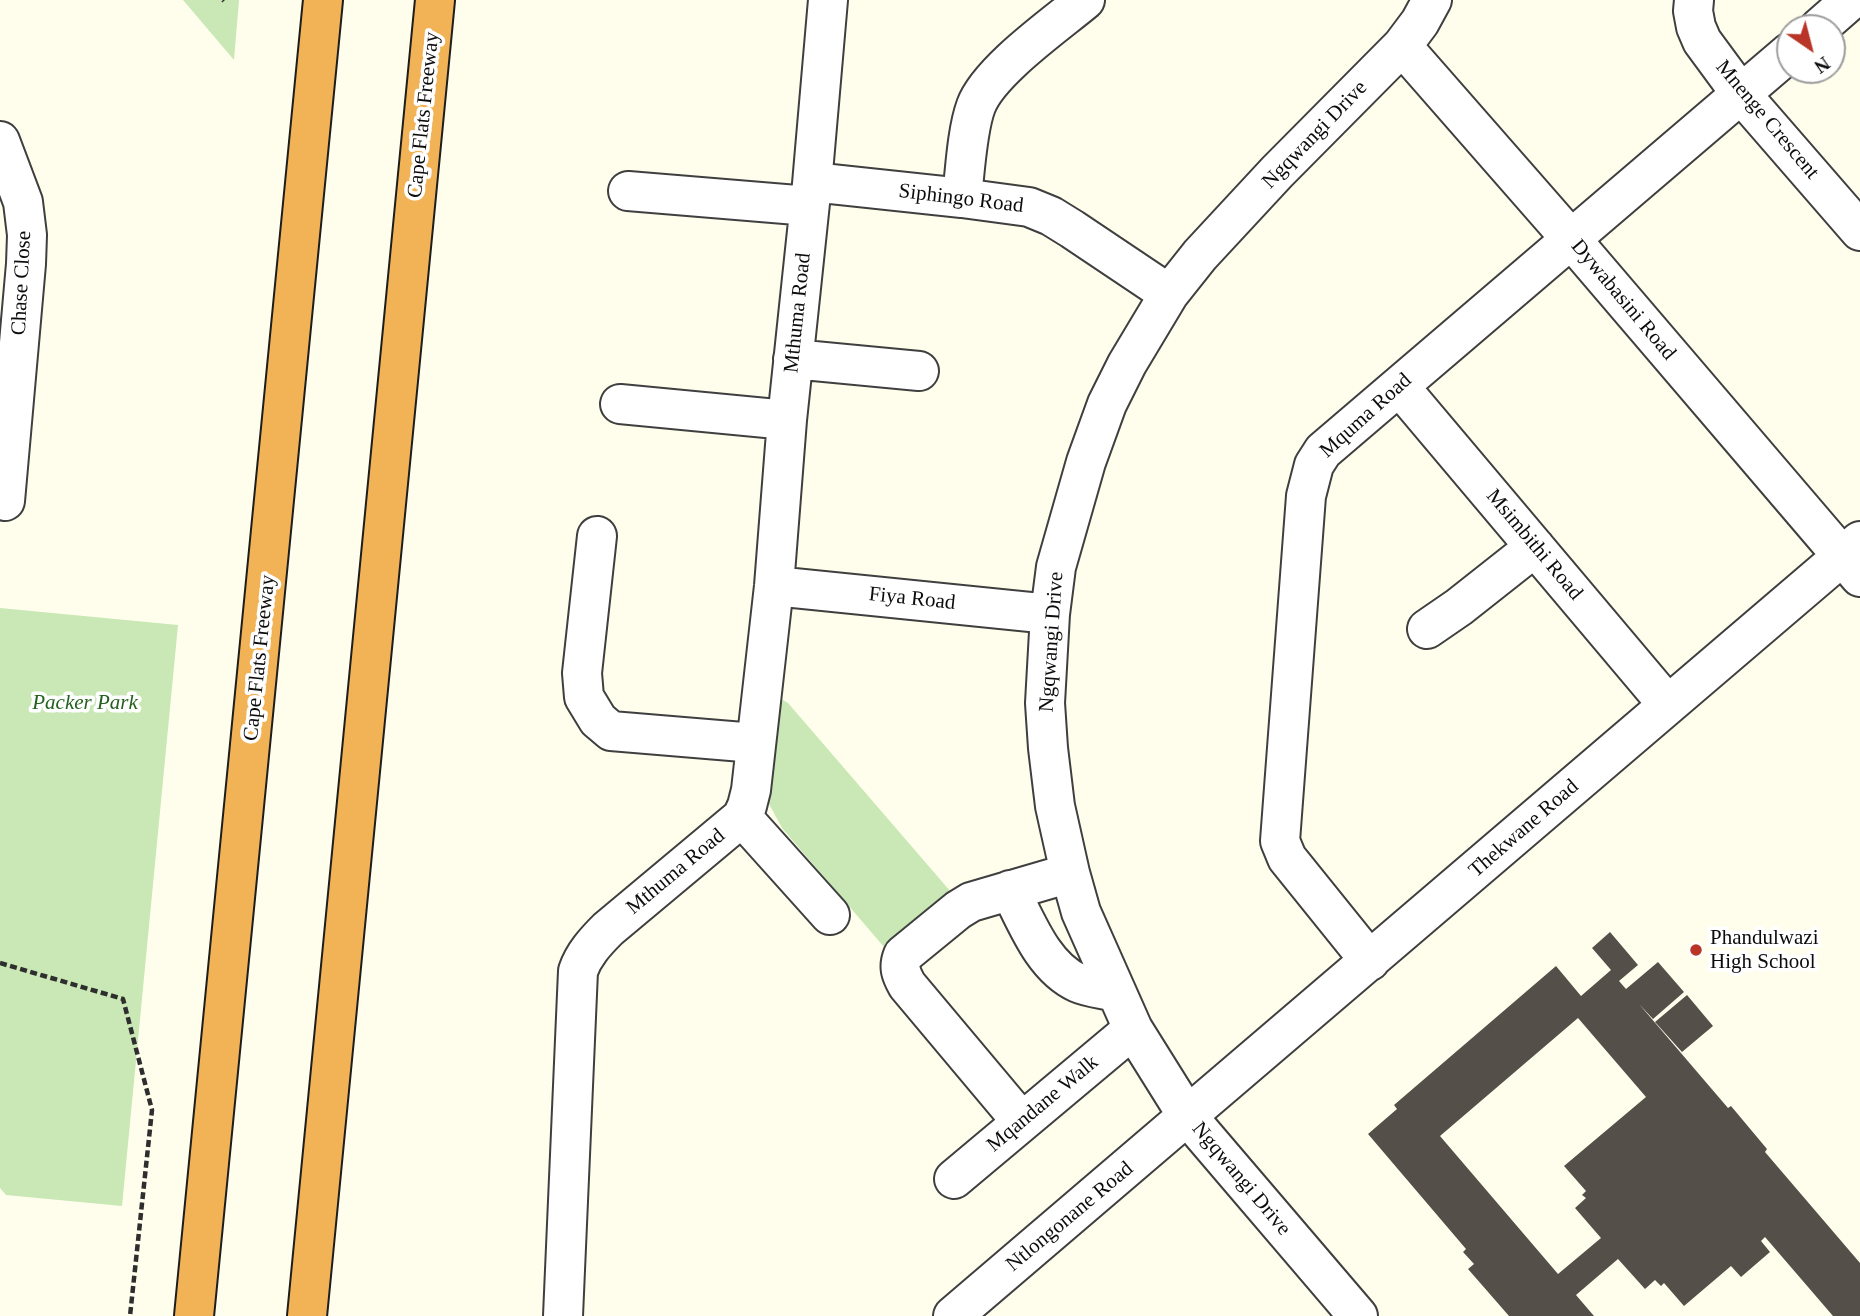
<!DOCTYPE html>
<html>
<head>
<meta charset="utf-8">
<style>
	body { margin:0 }
	#map { position:relative; width:1860px; height:1316px; overflow:hidden; background:#fffeec; font-family:Georgia,serif }
	canvas { display:block }
	.north { position:absolute; left:1776px; top:14px; width:70px; height:70px; box-sizing:border-box; background:#fff; border:2px solid #9e9e9e; border-radius:50%; rotate:145deg; font-size:19px; font-weight:700; line-height:28px; text-align:center; color:#0c0c0c }
	.north::after { content:''; display:block; margin:auto; width:24px; height:32px; background:#b93527; clip-path:polygon(50% 0,100% 100%,50% 72%,0 100%) }
</style>
</head>
<body>
<div id="map">
<canvas width="1860" height="1316"></canvas>
<div class="north">N</div>
</div>
<script>
const g = document.querySelector('canvas').getContext('2d');
g.lineJoin = 'round';
function fill(path, color) { g.fillStyle = color; g.fill(path, 'evenodd'); }
function trace(path, color, width, dash) { g.strokeStyle = color; g.lineWidth = width; g.lineCap = dash ? 'butt' : 'round'; g.setLineDash(dash || []); g.stroke(path); }
function label(font, color, halo, rows, align = 'center') {
  g.font = font + ' Georgia,serif'; g.lineWidth = 7; g.setLineDash([]); g.textBaseline = 'middle'; g.strokeStyle = halo; g.fillStyle = color; for (const [text, x, y, turn = 0] of rows) {
    g.save(); g.translate(x, y); g.rotate((+turn || 0) * Math.PI / 180); g.textAlign = isNaN(turn) ? turn : align; if (halo) g.strokeText(text, 0, 0); g.fillText(text, 0, 0); g.restore();
  }
}
const green = new Path2D(`
	M183,0H239L234,60Z
	M0,608L178,625L122,1206L6,1195L0,1188Z
	M778,697L788,703L951,892L884,947L782,828L768,802Z`);
const building = new Path2D(`
	M1610,932L1638,965L1619,981L1626,989L1658,962L1684,992L1653,1019L1639,1004L1728,1108L1731,1106L1767,1149L1765,1152L1860,1263V1316H1833L1765,1237L1761,1241L1770,1252L1741,1277L1731,1266L1684,1306L1664,1283L1661,1286L1655,1280L1645,1289L1618,1259L1576,1295L1594,1316H1509L1468,1269L1474,1264L1463,1252L1466,1249L1368,1134L1397,1109L1394,1105L1556,966L1581,996L1611,970L1592,948ZM1578,1018L1646,1097L1564,1166L1586,1191L1582,1195L1586,1198L1575,1208L1601,1238L1558,1274L1440,1136Z
	M1687,995L1713,1026L1682,1052L1655,1022Z`);
const path = new Path2D(`
	M223,0L224,1
	M0,963L123,999L152,1110L130,1316`);
const minor = new Path2D(`
	M1694,0L1693,11L1696,27L1702,41L1741,94L1860,231
	M1819,28L1851,0
	M1402,46L1571,239L1860,577
	M0,141L23,202L27,235L26,264L5,501
	M812,184H831L962,198L1029,207L1051,216L1072,229L1169,294
	M628,191L809,206
	M962,198C965,171 967,130 976,106C989,71 1055,25 1085,0
	M793,359L919,371
	M1399,386L1668,705
	M620,404L787,420
	M597,536L582,673L584,697L598,720L611,731L755,743
	M774,586L1050,614
	M1427,629L1459,607L1535,547
	M742,817L830,915
	M1010,890C1027,923 1043,967 1078,983C1089,988 1104,989 1116,992
	M1370,961L1287,858L1280,841L1306,496L1314,465L1323,451L1790,52
	M1022,1122L907,985C901,974 898,967 903,955L958,910L971,902L1070,873
	M954,1179L1133,1029
	M563,1316L578,971C584,954 595,942 608,929L742,817L747,806L751,790L774,586L787,420L812,184L828,0
	M953,1316L1860,541
	M1358,1316L1188,1117L1133,1029L1081,912L1070,873L1055,806L1048,748L1045,703L1050,614L1056,567L1086,462L1107,404L1127,364L1169,294L1200,255L1277,172L1402,46L1420,22L1432,0`);
const highway = new Path2D(`
	M194,1316L323,0
	M307,1316L435,0`);
const markers = [
	[1696,950,7,"#b93527"]
];
const streetNames = [
	["Cape Flats Freeway",424,115,-84],
	["Mnenge Crescent",1767,120,50],
	["Ngqwangi Drive",1315,135,-46],
	["Siphingo Road",961,199,7],
	["Chase Close",22,283,-87],
	["Dywabasini Road",1623,300,50],
	["Mthuma Road",798,313,-84],
	["Mquma Road",1366,416,-42],
	["Msimbithi Road",1534,545,50],
	["Fiya Road",912,599,6],
	["Ngqwangi Drive",1052,642,-86],
	["Cape Flats Freeway",260,658,-84],
	["Thekwane Road",1524,829,-41],
	["Mthuma Road",676,872,-40],
	["Mqandane Walk",1043,1104,-40],
	["Ngqwangi Drive",1241,1179,50],
	["Ntlongonane Road",1070,1217,-40]
];
const parkNames = [
	["Packer Park",85,703]
];
const poiNames = [
	["Phandulwazi",1710,938],
	["High School",1710,962]
];
fill(green, '#c9e8b6');
fill(building, '#554f49');
trace(minor, '#3f3f3f', 42);
trace(highway, '#1d1d1d', 42);
trace(path, '#2e2e2e', 4.5, [7, 3.5]);
trace(minor, '#fff', 38);
trace(highway, '#f2b357', 38);
for (const [x, y, r, color] of markers) { const dot = new Path2D(); dot.arc(x, y, r, 0, 2 * Math.PI); g.fillStyle = color; g.fill(dot); trace(dot, '#fff', 2.5); }
label('21px', '#0c0c0c', '#fff', streetNames);
label('italic 21px', '#23621e', '#fff', parkNames);
label('21px', '#0c0c0c', '#fff', poiNames, 'left');
</script>
</body>
</html>
